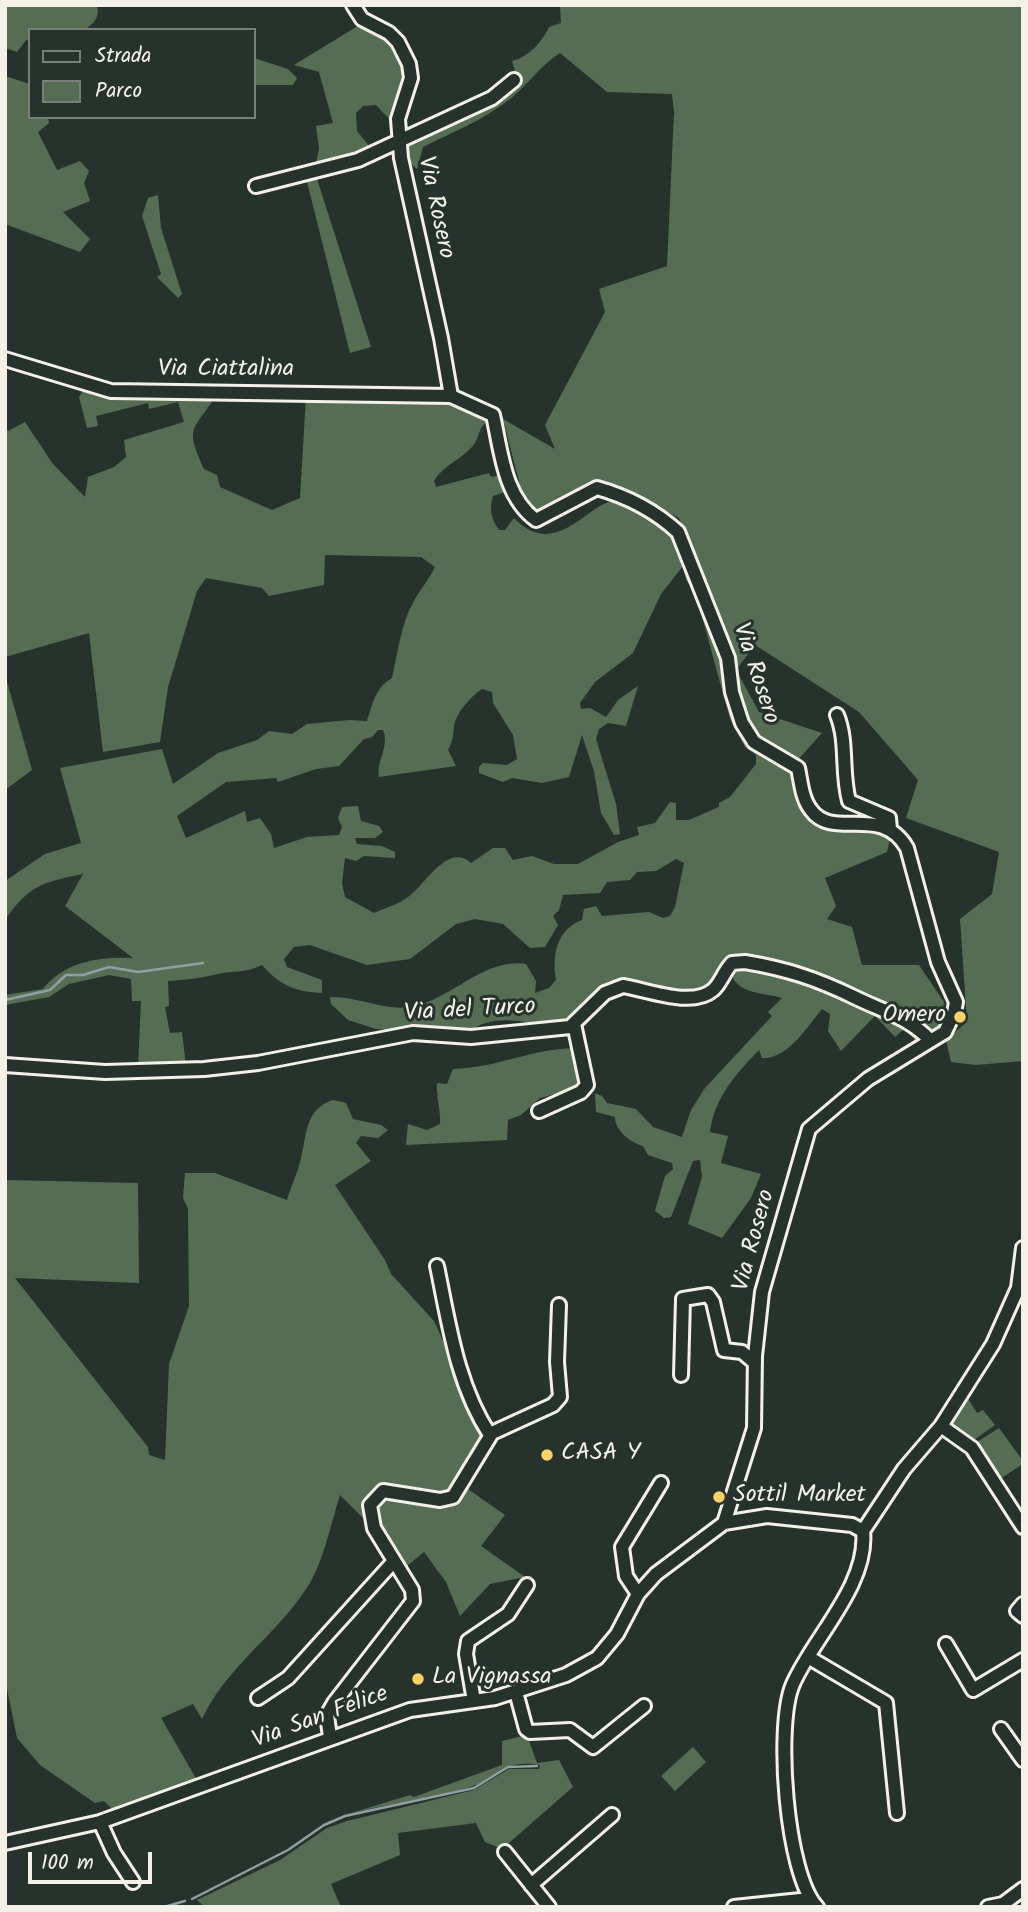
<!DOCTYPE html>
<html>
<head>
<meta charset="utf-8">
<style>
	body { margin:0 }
	#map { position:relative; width:1028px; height:1912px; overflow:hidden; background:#26332d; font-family:Kalam,sans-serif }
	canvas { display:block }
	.frame { position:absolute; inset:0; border:7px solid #f4f1e8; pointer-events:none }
	.legend { position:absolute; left:28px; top:28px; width:228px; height:91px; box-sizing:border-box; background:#26332d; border:2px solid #787f78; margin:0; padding:9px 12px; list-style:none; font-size:21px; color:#f4f1e8 }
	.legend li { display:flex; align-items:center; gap:14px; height:35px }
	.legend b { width:35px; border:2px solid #787f78 }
	.scale { position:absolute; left:28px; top:1852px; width:124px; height:32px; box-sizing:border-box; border:4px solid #f4f1e8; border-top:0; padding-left:9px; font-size:21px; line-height:24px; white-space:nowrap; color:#f4f1e8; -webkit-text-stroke:5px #26332d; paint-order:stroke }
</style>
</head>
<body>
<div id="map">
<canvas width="1028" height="1912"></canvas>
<div class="frame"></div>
<ul class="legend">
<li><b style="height:9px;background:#26332d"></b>Strada</li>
<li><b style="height:19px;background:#556e53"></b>Parco</li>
</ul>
<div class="scale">100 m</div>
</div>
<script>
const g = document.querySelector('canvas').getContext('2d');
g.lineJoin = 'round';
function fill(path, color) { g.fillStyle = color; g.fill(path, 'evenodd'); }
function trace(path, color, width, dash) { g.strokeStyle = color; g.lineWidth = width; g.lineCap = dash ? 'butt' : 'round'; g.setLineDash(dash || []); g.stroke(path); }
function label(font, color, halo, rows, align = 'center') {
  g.font = font + ' Kalam,sans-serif'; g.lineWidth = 6; g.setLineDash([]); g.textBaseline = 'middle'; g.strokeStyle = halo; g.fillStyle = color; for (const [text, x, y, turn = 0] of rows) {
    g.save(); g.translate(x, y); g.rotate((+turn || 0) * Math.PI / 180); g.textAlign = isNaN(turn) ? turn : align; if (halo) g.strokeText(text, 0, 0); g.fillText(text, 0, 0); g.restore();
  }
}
const green = new Path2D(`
	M5,5H97C100,17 94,24 84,30H30V41L26,40L17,52L5,48Z
	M560,5H1023V1061L976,1065L951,1062L946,1040L967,1022L960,919L992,894L999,852L906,818L918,780L859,712L755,645L736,670L759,712L822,733L796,762L772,752L744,723L704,580L679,518L616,485L593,483L539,513L524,501L503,419L555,449L545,425L605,312L599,289L667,266L674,112L672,94L607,92L560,53C539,66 526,88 506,102C481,121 451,133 423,147L417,169L403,157L402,143L517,79L512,61C529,57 542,42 549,27L561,23Z
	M361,24C387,36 416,58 403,92C399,103 395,110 393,123L376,105L363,106L356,113L357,131L370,147L359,156L315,169L319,149L316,126L333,123L319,72L294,65Z
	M254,58L288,69L297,78L293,85H254Z
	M5,76L30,84V117H48L49,123L38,132L57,170L80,161L89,171L84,183L90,201L63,212L90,239L80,252L5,224Z
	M316,176L371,347L350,353L306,178Z
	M158,195L161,228L182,294L178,298L157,277L161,274L142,216L148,198Z
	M84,389L216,396C192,432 185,426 204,469L217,475L220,487L272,510L300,498L306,396L445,400L489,420C478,428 481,432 475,443C465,458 444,464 434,481L436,487L489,473L491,477L501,475L505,492L493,496C489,509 491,519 499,530H505L514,518C557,563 590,498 619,500C630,501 671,529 676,539C685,554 690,572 696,589C717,641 734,692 750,746L795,775L801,801L810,821L842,831L891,835L887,852L825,878L836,906L827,919L852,927L862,965H919L944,1002L940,1030L917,1042L904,1029L895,1037L875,1016L841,1051L828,1031L830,1014L822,1009C806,1028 788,1059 762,1058L759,1050C736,1074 714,1098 710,1132L728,1136L721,1163L761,1174L751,1198L722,1238L688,1224L702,1177L700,1160L693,1161L671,1217L664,1218L655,1211L665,1176L673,1169L672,1163L648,1155L643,1146C630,1142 615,1131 615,1117L596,1112L595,1093L602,1096L607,1103L636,1109L653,1127L682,1137L691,1110L705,1088L772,1016L768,1012L782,998C762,992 738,995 730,972L737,965L851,990L818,975L743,959L698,995L625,983C612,993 581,1021 568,1024C537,1030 498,1007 468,1033L376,1029L348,1020L331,1004L330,997C360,996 386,1013 416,1006C455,996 485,958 526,964L536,981L535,993L549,988L556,980C552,956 556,930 582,920L584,909L596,906L602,916L649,912L663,918L670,916L675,907L684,863L676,859L656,871L637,872L630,880L607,882L600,893L563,895L559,910L553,916L558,925L545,947L530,948L503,924L475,919L456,924L410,959L367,965L310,945L294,947L284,959L287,967L322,980V993C295,992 280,985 262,965C243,974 235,970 218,974C201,978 185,980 168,981L169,1006L165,1007L170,1033L182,1032L186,1066L138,1067L141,1001H132L131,979L109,975L69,984L49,997L5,1005V995L43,989C66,961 99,957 133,958L65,906L83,874C43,882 29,885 5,920V882L8,879L45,854L81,843L60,768L162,749L173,784L218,753L257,740L269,731L292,734L307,724L349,720L367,721C373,703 375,688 392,678C398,652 401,623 414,601C420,589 429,580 435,567L421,557L325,555L324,585L269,596L262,588L206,578L197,591L168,687L160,742L103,752L89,633L5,657V427L8,431L25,422L53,464L85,497L88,477L114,467L126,457L124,440L184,422L178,402L149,409L148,403L96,416L98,426L87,428L79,397ZM683,566L686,580L695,591L730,719L745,747L756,755V764L730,797L719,803V807L689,820H676V803L670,802L655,823L637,827L639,835L618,842L578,864H554L532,856L513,860L505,848H493L471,863C450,843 427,880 414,892C403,903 388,907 374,913L345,897L342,884L345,858L356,861L364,856L395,858V852L382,846L357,844L355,838H375L383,832L379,826L361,821L358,806L342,807L338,818L342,827L339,835L307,837L274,848L271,834L260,818L247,822L245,811L186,838L177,816L226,782L276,778L278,782L316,769L339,766L364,739L372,737L378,730H383C390,746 376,761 379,777L456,766L448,750C453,741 453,736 454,727C455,714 471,696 482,689L492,692L493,703L513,735L517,759L507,765L483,763L479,767V773L503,782L512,778L542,783L569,777L582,735L594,771L601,813L614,835L620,834L616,804L596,739L599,729L608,723L626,726L638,686L618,700L606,717L590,708L581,709L580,703L595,682L633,653L661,594Z
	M5,675L32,770L5,790Z
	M574,1048L581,1087L540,1098L521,1115L508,1120L507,1140L406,1145L408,1124L427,1130L440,1124C441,1110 436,1098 437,1083L447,1084L453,1069C495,1068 532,1049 574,1048Z
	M333,1100L346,1103L353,1119L381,1125L388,1130L378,1138L361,1136L356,1143L371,1161L335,1185L385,1260L391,1274L434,1321L487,1436L452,1490C419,1495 365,1463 366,1521L340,1495C332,1520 322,1566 308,1586C278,1634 226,1667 202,1719L193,1704L161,1718L197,1780L112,1809L104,1801L95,1803L40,1765L17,1738L5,1679V1180L138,1183L139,1283L15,1278L148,1447L149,1455L165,1460L169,1364L189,1306L188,1209L183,1198L185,1173H215L287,1200C291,1186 298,1172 301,1158C307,1134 305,1109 333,1100Z
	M966,1395L977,1413L983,1410L995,1425L974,1440L947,1425Z
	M999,1428L1023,1461V1464L1000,1479L977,1442Z
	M465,1487L505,1515L481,1546L525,1577L490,1584L460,1616L446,1582L424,1552L407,1566L377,1518L381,1501L389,1497L440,1503Z
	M527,1735L537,1763L559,1760L573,1787L502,1849L485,1842L476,1823L398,1833L400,1855L331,1884L341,1907H205L197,1900L280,1860L327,1828L347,1821L474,1790L509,1769H539L540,1765C498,1759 503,1778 470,1787C430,1798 389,1804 348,1814L410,1795L414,1797L502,1765V1741Z
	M693,1747L706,1762L675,1791L661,1776Z`);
const stream = new Path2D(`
	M5,1000L50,990L66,975H83L109,967L138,972L203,963
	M192,1899L288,1850L324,1825L345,1816L474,1788L508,1767L537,1766
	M164,1907L185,1901`);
const minor = new Path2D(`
	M353,5L362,19L389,33L398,42L409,64L411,78L398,119L401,158L441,338L451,396
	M256,186L358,160L492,98L514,80
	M5,359L111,391L451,396L493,415C501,451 504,497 536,520L597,488C629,497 654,510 678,532L728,658L732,692L742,723L754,742L798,768C801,782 802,799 811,810C833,841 881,803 907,848L938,962L956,1002L954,1013L945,1032L868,1079L809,1129L762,1292L755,1356L754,1428L724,1523
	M837,715C848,742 841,771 849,801L889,818L890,829
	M5,1065L105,1072L204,1069L258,1063L413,1033L471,1037L570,1027L605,993L623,986C648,990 692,1008 713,990C721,983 724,971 732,963L745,962C787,969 817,979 854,997C882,1011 908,1017 930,1040
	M539,1111L581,1092L587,1085L574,1024
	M437,1266C449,1324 457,1385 490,1435
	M681,1375L683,1299L708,1295L713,1302L724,1350L742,1352L755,1363
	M941,1426L972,1448L1023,1527
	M863,1531L904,1469L941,1426L993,1344L1018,1288L1023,1248
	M638,1594L626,1576L622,1547L661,1483
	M1023,1604L1017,1611L1023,1616
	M946,1644L973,1690L1023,1660
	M808,1657L886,1703L897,1813
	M516,1692L526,1729L530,1732L570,1730L593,1747L644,1706
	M258,1698L288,1678L394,1561
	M474,1701L466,1654L468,1641L508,1614L527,1585
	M1001,1729L1023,1760
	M330,1737L327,1715L334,1703L413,1601L412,1590L374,1528L370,1505L383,1491L440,1500L453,1497L492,1433L553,1405L560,1397L557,1362L559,1305
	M100,1822L114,1853L133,1882
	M5,1843L100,1822L410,1710L495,1698L566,1675L597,1658L617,1634L638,1594L656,1574L724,1523L767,1516L852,1525L863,1531C869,1584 813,1638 793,1684C775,1724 786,1875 817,1907
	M505,1852L549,1907
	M531,1885L612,1815
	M734,1907L810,1899
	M988,1907L1003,1904L1023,1889`);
const markers = [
	[960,1017,7,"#ffd166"],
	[547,1455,7,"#ffd166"],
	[719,1497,7,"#ffd166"],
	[418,1679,7,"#ffd166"]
];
const streetNames = [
	["Via Rosero",434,208,78],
	["Via Ciattalina",226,371],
	["Via Rosero",754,674,72],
	["Via del Turco",470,1012,-3],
	["Via Rosero",756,1241,-75],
	["Via San Felice",321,1719,-20]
];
const poiNames = [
	["Omero",946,1017,"right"],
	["CASA Y",561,1455],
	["Sottil Market",733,1497],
	["La Vignassa",432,1679]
];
fill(green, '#556e53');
trace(stream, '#8fa0a2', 2.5);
trace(minor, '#f4f1e8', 18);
trace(minor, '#26332d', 12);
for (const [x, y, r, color] of markers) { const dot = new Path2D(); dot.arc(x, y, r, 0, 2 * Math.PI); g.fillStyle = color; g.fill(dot); trace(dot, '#26332d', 2.5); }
label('24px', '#f4f1e8', '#26332d', streetNames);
label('24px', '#f4f1e8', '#26332d', poiNames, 'left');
</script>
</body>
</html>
